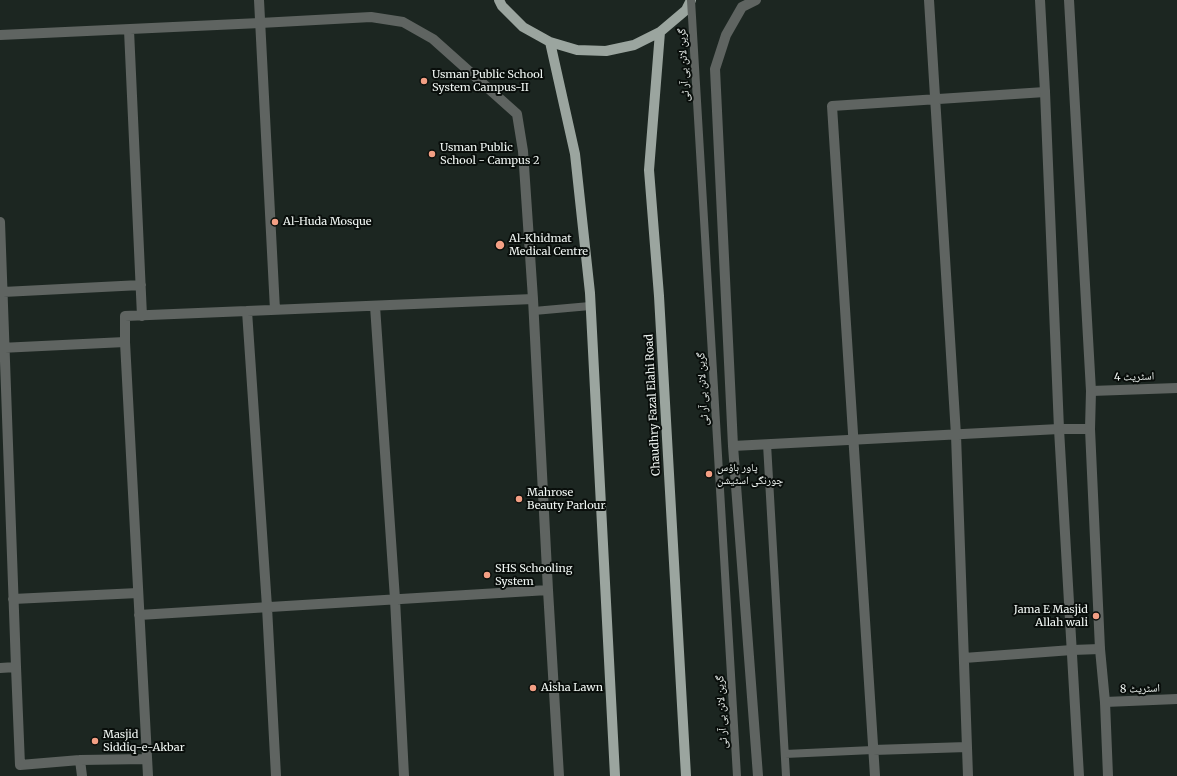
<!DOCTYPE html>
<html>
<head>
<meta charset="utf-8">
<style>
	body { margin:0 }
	canvas { display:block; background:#1c2621 }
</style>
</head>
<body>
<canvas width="1177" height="776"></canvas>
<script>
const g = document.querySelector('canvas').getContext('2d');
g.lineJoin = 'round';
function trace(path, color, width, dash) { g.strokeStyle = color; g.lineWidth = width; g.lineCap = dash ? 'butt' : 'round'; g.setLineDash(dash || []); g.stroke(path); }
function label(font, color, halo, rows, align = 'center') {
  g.font = font + ' Merriweather,"Noto Naskh Arabic",serif'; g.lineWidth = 4; g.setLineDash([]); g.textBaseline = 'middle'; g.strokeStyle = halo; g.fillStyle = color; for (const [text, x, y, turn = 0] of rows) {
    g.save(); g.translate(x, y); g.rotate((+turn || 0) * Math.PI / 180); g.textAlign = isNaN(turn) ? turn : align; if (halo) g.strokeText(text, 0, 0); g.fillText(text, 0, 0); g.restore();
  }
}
const service = new Path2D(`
	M534,311L590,306
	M767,444L786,776
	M785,754L873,750`);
const minor = new Path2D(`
	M259,0L275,310
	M756,0L742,7L726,35L715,69L733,446L758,776
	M929,0L956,435L968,776
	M129,30L142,316
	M0,35L260,23L371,17L403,22L433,39L517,114L523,151L533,299L548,590L559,776
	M0,222L16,667
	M3,292L141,285
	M375,306L395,599L404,776
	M247,311L267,607L276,776
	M0,348L125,342
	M1091,391L1177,388
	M733,446L1059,429H1090
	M13,599L138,593
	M139,615L548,590
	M964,658L1072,650L1100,649
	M0,668L16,667L20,765L80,760L147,759
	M1105,702L1177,699
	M873,750L967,747
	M80,760L82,776
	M148,776L125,342V316L247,311L533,299
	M875,776L832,106L1045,92`);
const tertiary = new Path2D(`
	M1040,0L1045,92L1059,429L1079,776
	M1069,0L1091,391L1090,429L1100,649L1105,702L1108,776`);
const primary = new Path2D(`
	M499,0L502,6L523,27L550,42L577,50L606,51L634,45L660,32L686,10L691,0
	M660,32L649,170L659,296L686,776
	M550,42L575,154L590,293L615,776`);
const serviceBridge = new Path2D(`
	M691,0L737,776`);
const markers = [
	[424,81,4,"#f39f84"],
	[432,154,4,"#f39f84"],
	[275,222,4,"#f39f84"],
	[500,245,5,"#f39f84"],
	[709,474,4,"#f39f84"],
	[519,499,4,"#f39f84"],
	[487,575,4,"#f39f84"],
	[1096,616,4,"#f39f84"],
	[533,688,4,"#f39f84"],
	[95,741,4,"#f39f84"]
];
const streetNames = [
	["گرین لائن بی آر ٹی",684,65,-93],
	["اسٹریٹ 4",1134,377,-2],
	["گرین لائن بی آر ٹی",703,389,-93],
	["Chaudhry Fazal Elahi Road",653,405,-93],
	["اسٹریٹ 8",1140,689,-2],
	["گرین لائن بی آر ٹی",722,712,-93]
];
const poiNames = [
	["Usman Public School",432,75],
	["System Campus-II",432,88],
	["Usman Public",440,148],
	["School - Campus 2",440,161],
	["Al-Huda Mosque",283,222],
	["Al-Khidmat",509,239],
	["Medical Centre",509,252],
	["پاور ہاؤس",717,468],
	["چورنگی اسٹیشن",717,481],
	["Mahrose",527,493],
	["Beauty Parlour",527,506],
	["SHS Schooling",495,569],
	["System",495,582],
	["Jama E Masjid",1088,610,"right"],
	["Allah wali",1088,623,"right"],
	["Aisha Lawn",541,688],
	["Masjid",103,735],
	["Siddiq-e-Akbar",103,748]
];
trace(service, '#5f6461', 8);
trace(minor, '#5f6461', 10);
trace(tertiary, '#5f6461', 10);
trace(primary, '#9ba59f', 10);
trace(serviceBridge, '#5f6461', 8);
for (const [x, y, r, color] of markers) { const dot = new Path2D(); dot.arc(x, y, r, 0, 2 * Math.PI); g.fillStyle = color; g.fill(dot); trace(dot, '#090e0b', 1.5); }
label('11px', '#f0f6f3', '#090e0b', streetNames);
label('11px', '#f0f6f3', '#090e0b', poiNames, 'left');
</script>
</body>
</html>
